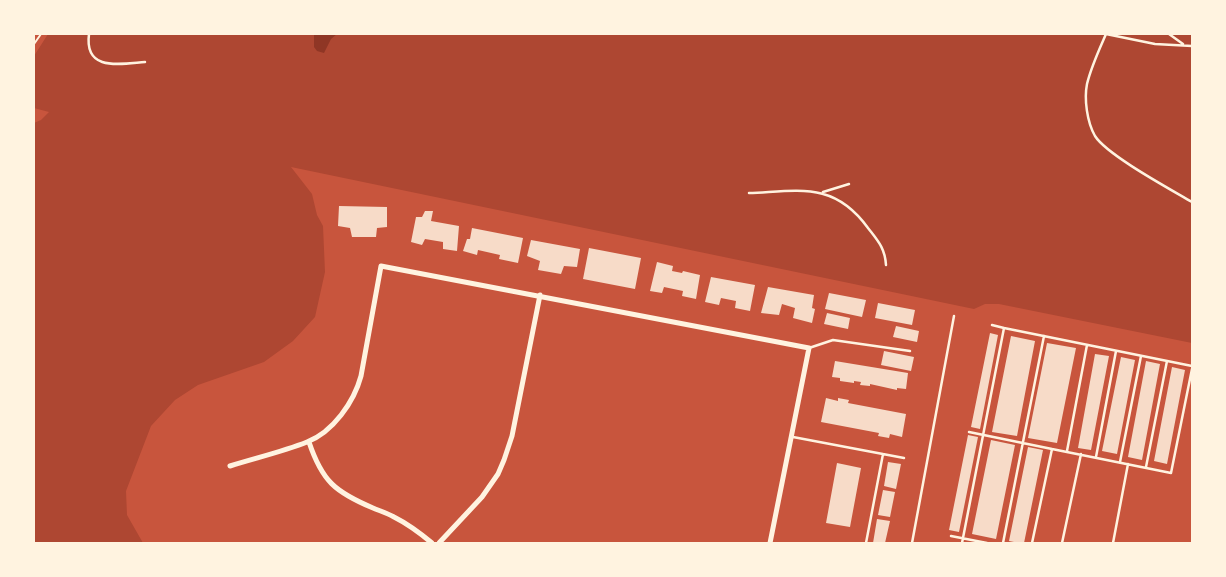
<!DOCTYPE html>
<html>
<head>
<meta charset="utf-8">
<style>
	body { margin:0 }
	#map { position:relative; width:1226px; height:577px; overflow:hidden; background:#c8553d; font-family:Karla,sans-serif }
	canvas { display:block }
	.frame { position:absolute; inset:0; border:35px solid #fff3e0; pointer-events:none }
</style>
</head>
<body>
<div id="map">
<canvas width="1226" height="577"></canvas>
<div class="frame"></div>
</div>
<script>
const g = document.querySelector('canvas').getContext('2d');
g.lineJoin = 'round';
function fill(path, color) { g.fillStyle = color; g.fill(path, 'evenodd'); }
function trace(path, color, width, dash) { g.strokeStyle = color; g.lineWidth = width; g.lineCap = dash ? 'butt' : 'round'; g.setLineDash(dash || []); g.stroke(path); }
const green = new Path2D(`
	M48,34H1192V343L999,304H985L974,309L291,167L312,194L317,215L323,226L325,272L315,317L293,341L264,362L198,385L175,400L151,426L126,491L127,515L143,543H34V123L41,120L49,112L34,108V56Z`);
const water = new Path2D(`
	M314,34H337L331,39L324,53L317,51L314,47Z`);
const building = new Path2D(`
	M339,206L387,207V227L377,228L376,237H352L350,228L338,226Z
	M425,211H433L431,221L459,226L457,251L443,249V242L425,239L422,245L411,242L416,217H422Z
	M472,228L523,238L518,263L499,259L500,255L478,250L477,255L463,251L467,239H470Z
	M531,240L580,249L577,267L564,266L561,274L538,270L540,261L527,256Z
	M589,248L641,258L635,289L583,279Z
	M657,262L673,266L672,271L682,273L683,271L700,275L696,299L682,296L683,291L664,287L662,293L650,291Z
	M711,277L755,285L750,311L735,308L736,301L721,298L719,305L705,302Z
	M768,287L814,295L812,308L815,309L812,323L793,318L795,308L782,304L779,315L761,313Z
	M829,293L866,300L862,317L825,309Z
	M878,303L915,310L912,325L875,318Z
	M827,313L850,318L848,329L824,324Z
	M896,326L919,331L917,342L893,337Z
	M990,333L998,335L980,429L971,427Z
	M1011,336L1035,341L1017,436L992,432Z
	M1047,343L1076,348L1057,443L1028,438Z
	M884,351L914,357L911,371L881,365Z
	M1095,354L1109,356L1091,450L1078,448Z
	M1121,357L1135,360L1117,454L1102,451Z
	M835,361L908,373L906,389L897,388V390L870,384V386L860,385L861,382L854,381V383L840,381V378L832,377Z
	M1146,361L1160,364L1142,460L1128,457Z
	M1172,367L1185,370L1167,464L1154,461Z
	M826,398L838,401V398L849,400L848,403L906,414L902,437L890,434L889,438L878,436L879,433L821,422Z
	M968,435L978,437L959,532L949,530Z
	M991,440L1015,445L996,539L972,534Z
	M1028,447L1043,450L1024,543H1019L1009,541Z
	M888,462L901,464L896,489L884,486Z
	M837,463L861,468L850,527L826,523Z
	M883,490L895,492L890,517L878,515Z
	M877,519L890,521L885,543H873Z`);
const path = new Path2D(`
	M34,44L41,34`);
const service = new Path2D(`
	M89,34C84,72 120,64 145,62
	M1106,34C1099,50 1091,67 1087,84C1084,99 1087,122 1095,136C1107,155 1170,189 1192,202
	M1106,34L1155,44L1192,46
	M1169,34L1183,44
	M823,192L849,184
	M749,193C799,191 834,181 868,228C878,241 885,248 886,265
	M992,325L1004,328
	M809,348L833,340L910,351
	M969,432L1052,449
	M793,437L904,458
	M1067,451L1087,345
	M1096,457L1116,351
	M1120,462L1141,356
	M1146,467L1167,361
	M951,536L987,543
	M866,543L883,454
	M912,543L954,316
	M962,543L1004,328L1192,366
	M1003,543L1044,336
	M1032,543L1052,449L1171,473L1192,369
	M1062,543L1081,454
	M1113,543L1128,464`);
const minor = new Path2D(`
	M309,442C322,481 335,492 373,508C380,511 387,513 394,517C408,524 420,533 432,543
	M230,466C255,458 282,452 307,442C333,432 354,402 361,376L381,266L809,348L770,543
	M439,543L482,497L498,474L504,460L512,436L540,295`);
fill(green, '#ae4732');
fill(water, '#8f3625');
fill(building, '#f7dbc8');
trace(path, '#fff3e0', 2);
trace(service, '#fff3e0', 2.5);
trace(minor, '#fff3e0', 5);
</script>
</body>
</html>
